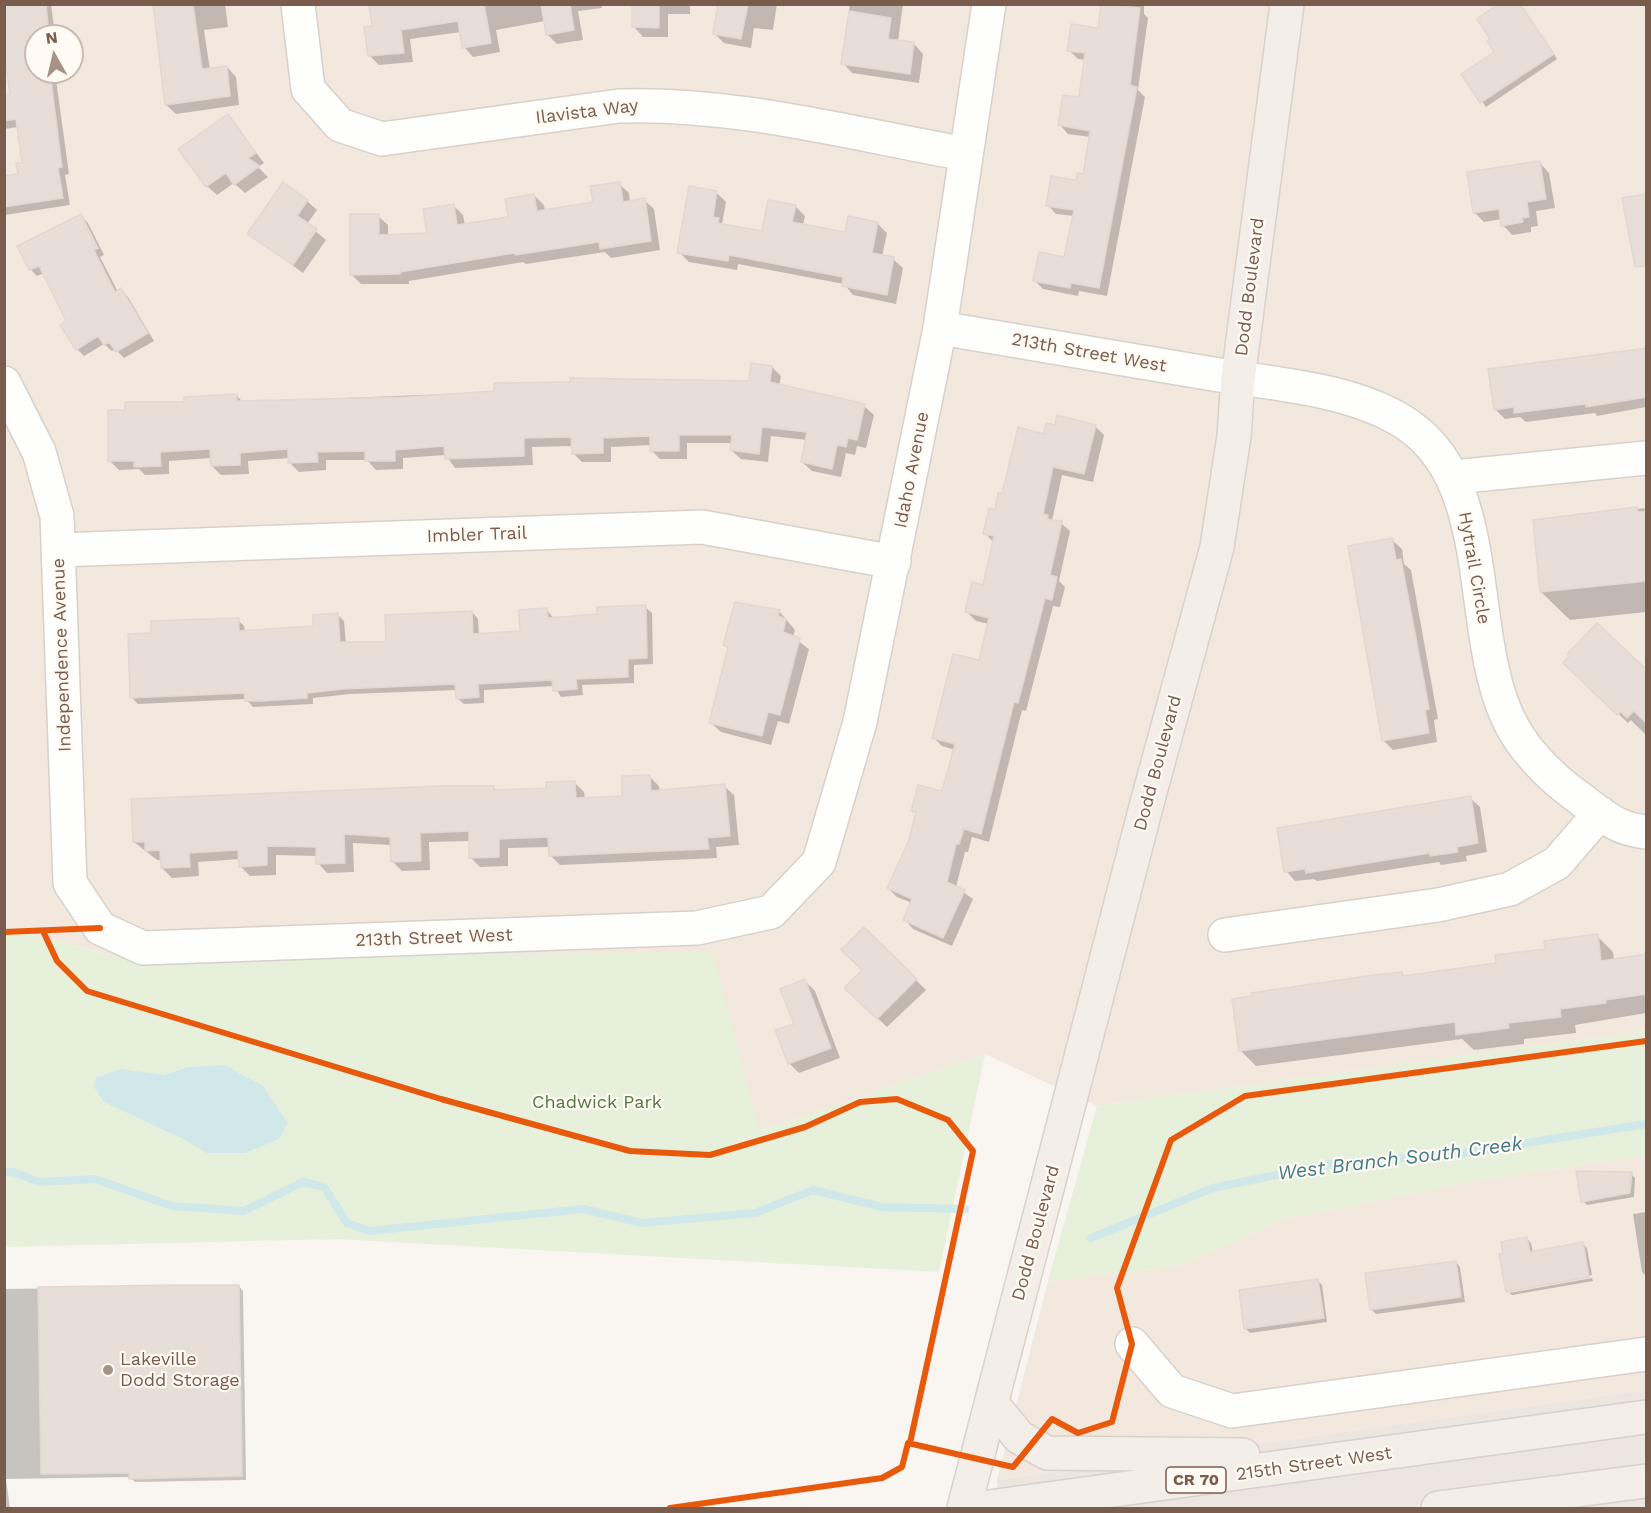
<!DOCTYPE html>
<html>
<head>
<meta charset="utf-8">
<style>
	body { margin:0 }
	#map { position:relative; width:1651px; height:1513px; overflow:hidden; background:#f9f5f0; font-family:"Work Sans",sans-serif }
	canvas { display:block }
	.frame { position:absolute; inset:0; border:6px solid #7a5c4d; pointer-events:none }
	.north { position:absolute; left:24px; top:24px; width:60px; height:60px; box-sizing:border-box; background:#fffaf3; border:2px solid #cabbb1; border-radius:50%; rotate:352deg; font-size:16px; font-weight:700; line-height:24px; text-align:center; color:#7a5c4d }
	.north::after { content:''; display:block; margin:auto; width:21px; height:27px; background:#a69286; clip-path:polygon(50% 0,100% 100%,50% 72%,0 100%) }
</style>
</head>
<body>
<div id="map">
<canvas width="1651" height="1513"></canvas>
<div class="frame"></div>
<div class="north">N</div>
</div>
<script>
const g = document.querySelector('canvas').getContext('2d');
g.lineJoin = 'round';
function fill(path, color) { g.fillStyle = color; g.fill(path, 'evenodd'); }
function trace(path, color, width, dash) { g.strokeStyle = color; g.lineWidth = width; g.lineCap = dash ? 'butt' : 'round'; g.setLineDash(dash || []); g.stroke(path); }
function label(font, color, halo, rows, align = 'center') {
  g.font = font + ' "Work Sans",sans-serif'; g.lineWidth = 4.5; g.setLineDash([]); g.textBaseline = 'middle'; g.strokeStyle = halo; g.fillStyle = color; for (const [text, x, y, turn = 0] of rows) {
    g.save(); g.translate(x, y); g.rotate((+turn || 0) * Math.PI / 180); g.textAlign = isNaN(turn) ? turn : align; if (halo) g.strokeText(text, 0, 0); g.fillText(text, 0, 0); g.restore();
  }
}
const residential = new Path2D(`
	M4,5H1646V1031L1097,1106L985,1054L760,1131L5,927ZM36,36H72V72H36Z
	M1646,1155V1390L997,1480L1048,1281L1178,1266L1284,1219L1468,1182Z`);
const industrial = new Path2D(`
	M1646,1390V1508H999L997,1480Z`);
const green = new Path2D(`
	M4,927L115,957L712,952L760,1131L985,1054L939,1272L336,1239L5,1247Z
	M1646,1031V1155L1468,1182L1284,1219L1178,1266L1048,1281L1097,1106Z`);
const water = new Path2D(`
	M224,1065L263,1086L288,1123L279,1139L245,1153H207L181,1138L104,1102L94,1087L96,1078L120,1069L164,1075L189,1067Z`);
const shadow = new Path2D(`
	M4,4H51L55,36H36V72H55L69,174L65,175L70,205L5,215L4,177L19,175L24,164L19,127L4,129V97L12,96Z
	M154,4H225L228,27L204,30L210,70L227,67L236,77L239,105L176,114L166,105Z
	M370,4H601L602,8L578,11L583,40L557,44L547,34L545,21L496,30L500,52L473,57L464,47L461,32L410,39L413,62L379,65L369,55L374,27Z
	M634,4H690V14H668V37H643L634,27Z
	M720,4H777L773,30L754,28L751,48L724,43L715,34Z
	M850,4H903L898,42L914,44L923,54L919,83L852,73L843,63Z
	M1103,4H1144V14L1148,18L1138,90L1145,97L1107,296L1079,291L1078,296L1043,289L1035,281L1065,259L1074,216L1056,214L1048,205L1084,175L1091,137L1068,134L1060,125L1081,99L1086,60L1078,59L1069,50L1100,29Z
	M1520,4L1557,59L1486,107L1463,75L1496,53Z
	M228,116L264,163L258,167L268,177L245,193L234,183L217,195L207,186Z
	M1540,163L1549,173L1555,208L1536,211L1538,226L1531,227V232L1512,235L1503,225L1502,219L1484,222L1474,212Z
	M619,184L629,193L630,202L644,200L654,209L660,250L611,258L605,252L526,264L523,262L409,281V284H361L351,274L378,216L388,225V236L429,235L453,205L463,215L465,225L510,218L534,195L544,205L545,211L594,203Z
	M716,192L726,202L722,224L725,226L763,233L795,206L805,216L803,225L846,234L877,223L887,233L882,257L893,259L903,268L896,304L853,295L844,284L738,264L737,270L689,262L679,252Z
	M307,201L317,210L307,224L326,240L303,273L249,233Z
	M81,216L88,223L104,255L100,257L118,292L121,290L128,297L154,341L124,358L115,349L112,351L104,344L84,356L77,349L68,322L44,273L37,276L31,270L19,247Z
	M1646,350V407L1597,416L1595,413L1526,422L1520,417L1505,419L1495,409Z
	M772,367L781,376L779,386L864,406L874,415L866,448L857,446L855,455L846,453L841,477L812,471L802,462L807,440L771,436L768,462L741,459L731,450L732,443H687V459H660L651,450V445L611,447V462H582L573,453V446L532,447L533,465L455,468L446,455L403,458V469L376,470L367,460H326V470L299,472L290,463L289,458L248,461L249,474L221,475L212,466V458L169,461V474L145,475L139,469L119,470L110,461L126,411L236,395L243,402L750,382Z
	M1095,426L1104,435L1093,482L1062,475L1052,521L1061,523L1070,531L1059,581L1065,587L1060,607L1053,606L1026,711L1022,710L989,842L972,837L968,852H965L956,887L973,899L952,946L913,929L905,920L912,903L897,897L888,888L910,840L917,814L913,810L943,793L955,750L942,746L933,737L980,662L989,624L976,621L967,612L984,587L994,543L985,533L1003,495L1045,435L1056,427Z
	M1646,508V612L1570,620L1541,592L1637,509Z
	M1392,540L1402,549L1404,564L1411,570L1438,719L1434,720L1437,742L1393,750L1383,740Z
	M645,607L652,613L653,664L634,665V683L582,685L583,695L561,697L554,686L484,690V703L464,704L457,698V690L350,694L313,698V704L253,707L246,699L138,704L132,698L153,635L238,620L244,626L245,632L315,627L338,615L344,621L346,644H388L472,612L478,619L479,636L522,632L547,610L554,619L599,615Z
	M779,611L795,630L793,637L809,649L789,724L778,721L771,745L721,732L711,723L729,649L724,645Z
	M1565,663L1646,672V735L1631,720L1628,723Z
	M650,777L659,786L660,791L724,786L734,795L739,845L716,847L717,858L560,865L551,856L550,847L508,848V866L480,867L470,857V841L429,842L430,870L402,871L392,861V845L353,843L354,872L327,873L318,863V856L276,855V875L250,876L240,866V859L198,862L199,876L172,878L162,868V860H157L134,842L493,787L498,792L548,790L575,783L584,792L585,799L624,797Z
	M1470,798L1480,807L1487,852L1466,856L1467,861L1441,865L1439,862L1317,881L1314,879L1295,881L1286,871Z
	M864,929L926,990L887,1027L846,988L864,970Z
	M1597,936L1613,952L1614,960L1646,956V1013L1575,1025L1576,1033L1524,1039V1044L1474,1050L1462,1039L1256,1066L1240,1050L1401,973L1405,977L1498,964Z
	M805,981L815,991L840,1058L799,1073L789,1063Z
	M1631,1174L1635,1178L1634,1197L1587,1205L1583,1201Z
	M1646,1212V1276L1642,1272L1633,1214Z
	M1527,1239L1531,1243L1533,1253L1583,1244L1587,1248L1592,1275L1509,1290V1292L1507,1291Z
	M1456,1262L1460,1267L1465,1302L1376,1314L1371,1309Z
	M1592,1278L1593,1281L1512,1295L1509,1293Z
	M1318,1281L1322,1285L1327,1322L1250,1333L1246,1329Z
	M239,1286L243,1291L246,1480L135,1482L130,1477L6,1479L10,1508H4V1289Z`);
const stream = new Path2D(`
	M4,1172H13L39,1182L95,1179L172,1206L244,1211L303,1182L324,1187L347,1223L369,1231L583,1209L642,1223L755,1213L813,1190L882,1207L965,1209
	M1091,1238L1213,1188L1330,1164L1464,1153L1646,1124`);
const building = new Path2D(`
	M4,4H46L49,36H36V72H50L62,167L58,168L63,198L4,207V176L18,174L16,163H22L16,119L4,121V95L10,94L4,53Z
	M153,4H193L202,69L227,66L230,96L165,105Z
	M369,4H484L491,43L462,48L458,21L401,30L404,53L368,56L364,27L372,26Z
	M541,4H570L574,30L546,35Z
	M632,4H659V28L632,27Z
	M718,4H748L741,39L713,34Z
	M1101,4L1140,8L1130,85L1137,87L1099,288L1071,283L1070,288L1033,281L1039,252L1064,257L1074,210L1046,206L1051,176L1076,180L1077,173L1083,174L1090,131L1058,125L1063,95L1079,97L1085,53L1067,51L1071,24L1098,28Z
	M1498,4H1520L1554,54L1480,103L1461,74L1494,52L1487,41L1490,39L1477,19Z
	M849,11L891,18L888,39L914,42L910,74L841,64Z
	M228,114L256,153L248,158L260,166L234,185L226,173L206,187L178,149Z
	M1540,161L1546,199L1527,202L1529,217L1522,218L1523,222L1501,226L1499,209L1473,213L1467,172Z
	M283,182L308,200L297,216L317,229L293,265L247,234Z
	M620,182L623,202L645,198L651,241L600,249L599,242L515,255L514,253L400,272V274L350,275V214H379V235L427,233L423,209L454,204L457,225L508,217L505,199L534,194L537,211L593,202L590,186Z
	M689,186L717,191L713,217L719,218L718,223L762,231L768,200L796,205L792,222L845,232L848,216L878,222L872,253L894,257L887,295L842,286L843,277L729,255L728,261L677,253Z
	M1647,194V266L1635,267L1622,198Z
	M81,214L98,248L94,250L115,292L121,288L148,333L116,352L109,342L104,345L98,336L76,350L60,325L66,321L39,266L29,270L17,246Z
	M1647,348V397L1586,407V404L1514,413V407L1494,410L1488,369Z
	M751,363L772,366L770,382L865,404L857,440L848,438L846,447L837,445L832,469L801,462L807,432L762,427L759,454L730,450L732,435H679V451H650V436L603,438V453L572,454L571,437L524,438V456L445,459L444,446L395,450V461H365V451L317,452L318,462L288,463V449L240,453V465L211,466L210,449L160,452L161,466L134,467V461H108V410H125V402H184V397L237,394V401L408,397L494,391V383L570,382V378L749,381Z
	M1057,415L1096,425L1084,474L1053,467L1043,514L1048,515L1047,519L1062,521L1050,575L1057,577L1052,600L1045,598L1018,703L1014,702L981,834L964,829L959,844H956L947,882L965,890L943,938L903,920L912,899L887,888L909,840L916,812L911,811L918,785L942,791L955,744L932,738L953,654L979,660L989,618L965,612L972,582L983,585L994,536L983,534L989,508L995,510L998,493L1002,494L1018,427L1044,434L1046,423L1055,425Z
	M1637,507L1638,512L1647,511V581L1540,592L1533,520Z
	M1392,538L1396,560L1401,559L1424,681L1429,709L1425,710L1429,733L1382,741L1348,546Z
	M735,602L780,610L778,616L786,619L783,632L800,638L780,715L768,712L762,736L709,723L728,647L723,645Z
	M646,605L647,658L628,659V677L576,679L577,689L553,691L552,680L478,684L479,697L456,699L455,684L343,689L307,693V698L263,701H245L244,693L130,698L128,634L151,633V621L239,618V631L313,626V615L338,613L340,642H386L385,615L472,611L473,634L520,631L519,610L547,608L548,618L597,614V607Z
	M1597,623L1647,670V724L1634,711L1627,718L1621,712L1617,715L1563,663L1569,656L1567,654Z
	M650,775L651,791L725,784L730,836L707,838L709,849L549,856L548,837L499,839V857L469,858V831L420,833L421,861L391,862L390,837L344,834L345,863L316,864V847L267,846V865L239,867L238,850L189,853L190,867L161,868L160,850L145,851V842H133L131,799L442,786H494V790L546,788V782L575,781L576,798L622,796V776Z
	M1471,796L1478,843L1457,847L1458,852L1430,856V853L1306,873L1305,869L1284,872L1277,828Z
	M864,927L917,979L877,1019L844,988L862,970L841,950Z
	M1598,934L1601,961L1647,954V994L1605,1000L1606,1003L1560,1009L1561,1017L1508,1023L1509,1028L1456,1035L1455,1022L1239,1051L1232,999L1252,996L1251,993L1374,975L1402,972L1403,976L1496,963L1495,955L1545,949L1544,941Z
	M805,979L831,1048L788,1064L775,1030L794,1024L780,989Z
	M1576,1171L1632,1172L1630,1193L1581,1202Z
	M1527,1237L1530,1252L1583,1242L1589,1277L1506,1292L1499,1254L1503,1253L1501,1242Z
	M1456,1261L1461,1297L1370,1310L1365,1273Z
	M1318,1279L1324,1318L1244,1329L1239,1290Z
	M177,1285H239L242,1476L129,1479V1473L41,1474L38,1287Z`);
const minor = new Path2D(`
	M298,4L308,89L340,125L382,139L619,106C735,102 853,134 966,154
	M940,328C1031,343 1122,359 1213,374C1274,384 1356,389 1408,425C1495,484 1467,627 1507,716C1521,748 1550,777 1578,797C1602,815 1616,829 1646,832
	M4,383L39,452L57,516L70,883L100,928L143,948L697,928L771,912L819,862L860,722L940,328L989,4
	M1454,477L1646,458
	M58,550L702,527L894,562
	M1225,935L1438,905L1510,889L1557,863L1600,813
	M1132,1344L1172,1391L1232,1411L1646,1354`);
const major = new Path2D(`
	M992,1404L1019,1437L1047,1453L1243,1455
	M964,1508L1147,803L1217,547L1234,436L1238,378L1287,4
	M982,1508L1646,1417
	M1438,1508L1646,1481`);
const cycleway = new Path2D(`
	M43,931L57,961L87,991L441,1099L630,1151L710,1155L805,1127L860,1102L897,1099L948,1120L973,1151L910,1443
	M4,932L100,928
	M670,1508L882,1478L902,1467L908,1443L1013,1467L1052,1419L1078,1433L1112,1422L1132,1344L1117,1288L1171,1140L1245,1096L1646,1041`);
const markers = [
	[108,1370,6,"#a69286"]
];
const shields = [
	[1196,1480,60]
];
const shieldNames = [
	["CR 70",1196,1480]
];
const streetNames = [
	["Ilavista Way",587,112,-7],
	["Dodd Boulevard",1250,287,-83],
	["213th Street West",1089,353,10],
	["Idaho Avenue",912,470,-79],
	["Imbler Trail",477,535,-2],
	["Hytrail Circle",1474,568,80],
	["Independence Avenue",62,655,-92],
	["Dodd Boulevard",1158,763,-75],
	["213th Street West",434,938,-2],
	["Dodd Boulevard",1036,1233,-75],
	["215th Street West",1314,1464,-8]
];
const parkNames = [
	["Chadwick Park",597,1103]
];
const poiNames = [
	["Lakeville",120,1360],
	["Dodd Storage",120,1381]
];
const waterNames = [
	["West Branch South Creek",1400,1159,-7]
];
fill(residential, '#f2e8de');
fill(industrial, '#ede5e0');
fill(green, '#e7f0db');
fill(water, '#d0e8ea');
fill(shadow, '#0003');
trace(stream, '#d0e8ea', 8);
fill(building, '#e6ded7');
trace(building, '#e2d8d2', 1.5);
trace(minor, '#d7d1cb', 36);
trace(major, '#dad1cc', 36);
trace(minor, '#fefefd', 33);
trace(major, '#f3eee8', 33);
trace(cycleway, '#e8590c', 6);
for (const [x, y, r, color] of markers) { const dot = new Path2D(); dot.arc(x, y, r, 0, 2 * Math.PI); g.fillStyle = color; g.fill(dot); trace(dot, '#fffaf3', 2); }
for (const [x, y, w] of shields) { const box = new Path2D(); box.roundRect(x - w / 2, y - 13, w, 26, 4.5); g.fillStyle = '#fffaf3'; g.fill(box); trace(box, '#7a5c4d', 1.5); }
label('bold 16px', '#7a5c4d', null, shieldNames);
label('18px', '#7a5c4d', '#fffaf3', streetNames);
label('18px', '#537a41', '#fffaf3', parkNames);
label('18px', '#7a5c4d', '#fffaf3', poiNames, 'left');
label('italic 20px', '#437c86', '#fffaf3', waterNames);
</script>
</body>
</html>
